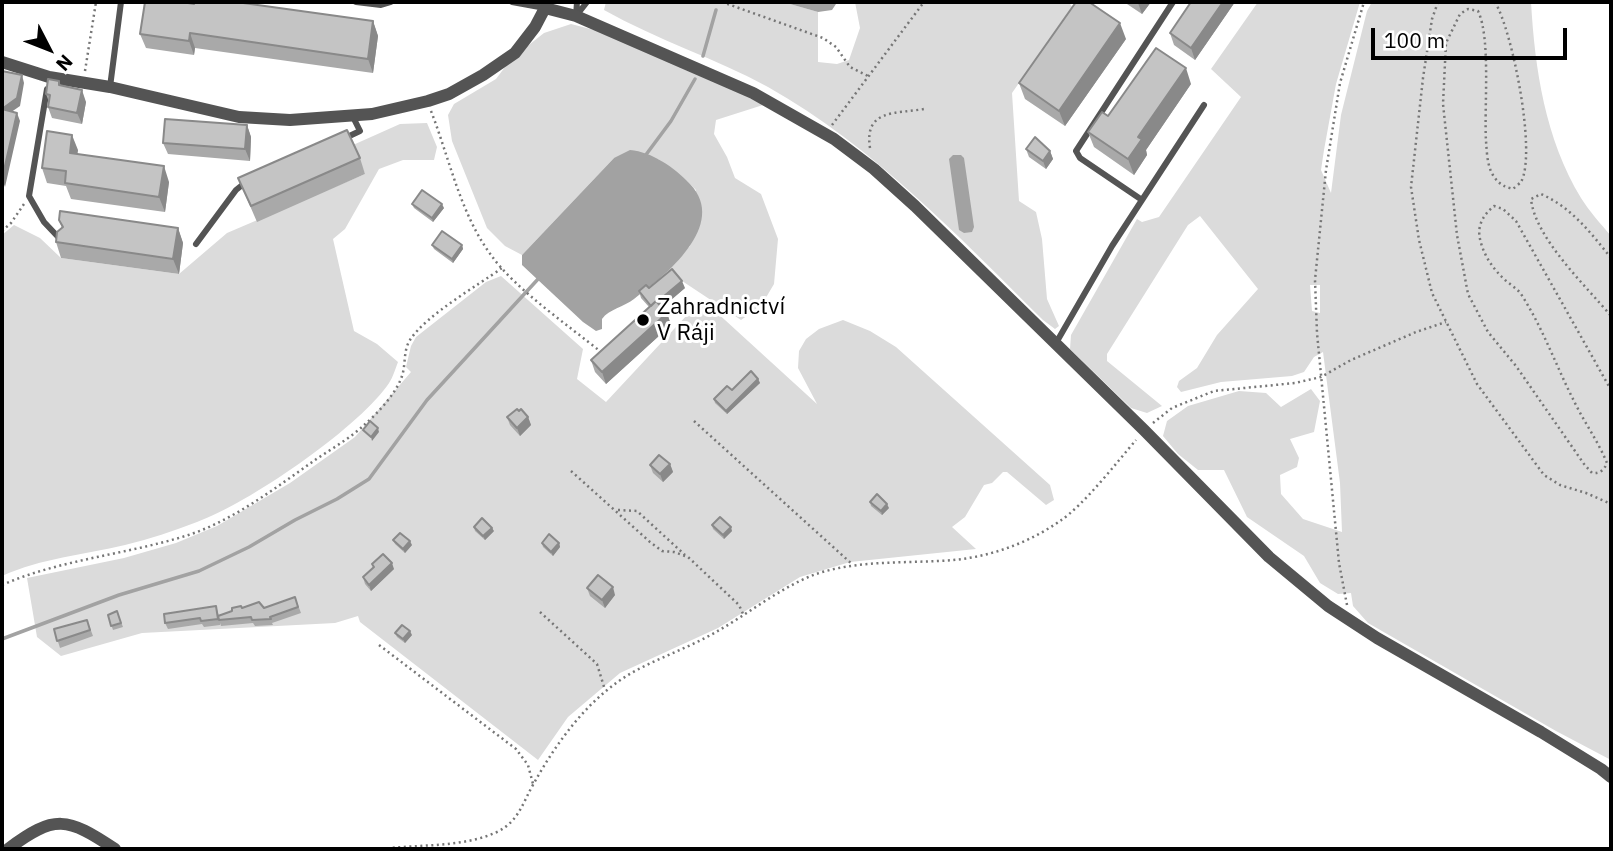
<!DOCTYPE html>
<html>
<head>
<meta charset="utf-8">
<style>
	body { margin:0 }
	#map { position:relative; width:1613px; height:851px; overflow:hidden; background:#fff; font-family:"IBM Plex Sans",sans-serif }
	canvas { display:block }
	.frame { position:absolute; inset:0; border:4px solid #000; pointer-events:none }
	.north { position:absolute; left:14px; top:14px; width:70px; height:70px; -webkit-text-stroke:5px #fff; paint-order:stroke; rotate:132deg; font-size:19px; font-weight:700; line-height:28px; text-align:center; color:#000 }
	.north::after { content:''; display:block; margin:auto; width:24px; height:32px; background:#000; clip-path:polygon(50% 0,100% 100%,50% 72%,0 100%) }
	.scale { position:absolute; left:1371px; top:28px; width:196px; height:32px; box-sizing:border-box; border:4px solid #000; border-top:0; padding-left:9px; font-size:21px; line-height:24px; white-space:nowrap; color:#000; -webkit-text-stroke:5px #fff; paint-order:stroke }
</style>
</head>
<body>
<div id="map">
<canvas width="1613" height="851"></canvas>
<div class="frame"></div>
<div class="north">N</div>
<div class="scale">100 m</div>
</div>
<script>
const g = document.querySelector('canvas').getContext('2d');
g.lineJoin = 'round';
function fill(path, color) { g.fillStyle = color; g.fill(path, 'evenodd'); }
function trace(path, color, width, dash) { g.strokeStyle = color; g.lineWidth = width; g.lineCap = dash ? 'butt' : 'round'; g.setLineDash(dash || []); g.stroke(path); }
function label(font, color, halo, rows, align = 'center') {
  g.font = font + ' "IBM Plex Sans",sans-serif'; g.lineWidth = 6; g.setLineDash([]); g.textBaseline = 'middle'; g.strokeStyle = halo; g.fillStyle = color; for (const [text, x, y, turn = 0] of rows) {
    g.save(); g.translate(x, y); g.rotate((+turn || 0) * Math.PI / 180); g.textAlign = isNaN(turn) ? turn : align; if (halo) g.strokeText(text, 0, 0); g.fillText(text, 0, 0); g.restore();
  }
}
const green = new Path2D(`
	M606,2H783L818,12V62L837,64L849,60L860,28L855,2H1069L1072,7L1012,93L1019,201L1036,212L1042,239L1047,299L1059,326L1055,329L1043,320C958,236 873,146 768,87C715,58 657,40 604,10Z
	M1258,2H1360L1336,84L1324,150L1321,170L1331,193L1341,115L1367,11L1372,2H1531C1535,70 1545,138 1581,198C1589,211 1601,224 1611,236V760L1556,731L1368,623L1353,606L1351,593L1338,594L1320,583L1304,556L1247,517L1224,470H1198L1178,454L1163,436L1167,421L1188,406L1239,391L1266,393L1281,407L1311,389L1320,401L1314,432L1290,439L1299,458L1297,467L1280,475L1281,494L1303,519L1342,532L1340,483L1323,352L1314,357L1304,372L1292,376L1221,382L1181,392L1177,387L1179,381L1197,368L1217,335L1258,289L1200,216L1188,225L1107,354V361L1162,406L1147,413L1131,408L1070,349L1071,335L1137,219L1142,222L1159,217L1241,97L1211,69ZM1310,285H1320V313L1312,311Z
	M571,24L606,33L745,94L763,105L716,120L714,134L727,157L735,178L761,194L778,239L774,284L761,306L741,320L667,271L690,246L696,190L687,181L658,159L614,158L522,255L505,246L487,228L452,141L448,115L454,104L496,79L511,59L544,33Z
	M427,123L437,147L434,160H403L379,169L345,229L333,239L354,331L377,344L398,362C395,370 392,380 387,386C354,431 249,503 197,522C174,531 149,539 125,545C83,555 42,558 2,576V235L14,225L40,238L61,258L179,274L227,233L365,174L353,145L400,124Z
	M501,276L583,349L577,379L606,402L702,299L817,404L798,368L799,351L806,339L819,329L843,320L870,331L896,347L1050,485L1054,500L1046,505L1007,472H1003L992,483L984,485L965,517L952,527L976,549L850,562L800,577L718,628L620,673L568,717L538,760L360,622L358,616L335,623L142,633L61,656L37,637L27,578L124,558L176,543L217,526L290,483L355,437L411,372L406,367L411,346L416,337L486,282Z`);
const water = new Path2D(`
	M783,2H835L836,4L832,10L818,12Z
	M630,150C652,152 674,167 690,184C729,225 665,276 634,299C624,307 609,309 602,319V329L596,331L583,322L522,265V255L614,158Z
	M953,155H961L964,158L974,227L972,232L964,233L959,230L949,159Z`);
const stream = new Path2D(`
	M703,56L716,10
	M645,156L671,121L695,79
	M2,639L119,595L199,571L249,547L295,520L337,499L369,479L427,400L539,278`);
const path = new Path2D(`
	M722,2L823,38L836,47L850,67L870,77
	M1438,2L1432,19L1423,78L1411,187L1419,240L1432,293L1477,384L1544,475L1560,485L1586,493L1611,504
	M1495,2C1512,30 1537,153 1521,182C1519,184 1515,187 1513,189C1505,187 1499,184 1495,178C1487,168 1487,153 1486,141C1484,107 1491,38 1478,11L1468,9L1460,14L1446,43L1443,104L1457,235L1468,294L1488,332L1516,366L1584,464L1592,473C1600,474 1604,470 1607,463C1598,441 1584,422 1574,401C1556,366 1543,328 1521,294C1516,287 1507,283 1501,276C1491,266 1483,253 1480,239C1477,226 1483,215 1494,206L1503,209L1516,221L1611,390
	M85,71L96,2
	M431,111C450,160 460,213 491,255C515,289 568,325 601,352
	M832,125L924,2
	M870,148C864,109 895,114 924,109
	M2,231L11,223L24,204
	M1611,258C1591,233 1571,207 1541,194L1531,199C1535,238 1586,286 1611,316
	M694,421L853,565
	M1153,423L1172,408L1214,391L1295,383L1321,377L1351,360L1416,332L1446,322
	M571,471L650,542L662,551L674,552L688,557L739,605L744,616
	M618,510L637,511L685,555
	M2,585C59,560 122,555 182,537C230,523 274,489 315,460C331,449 349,439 363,426C377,414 396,394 402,376C406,364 403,351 410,340C426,315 477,286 502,268
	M1347,605L1339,563L1317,333L1315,280L1326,170L1340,83L1364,2
	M540,612L597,664L605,690
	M379,645L516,749L528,765L533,784
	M382,849C419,844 462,848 497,832C519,821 522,804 534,783C558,740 591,695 635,671C661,657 690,647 716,632C748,614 781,587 816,574C855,561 897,563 937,561C981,560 1024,546 1060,521C1084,505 1117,462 1136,440`);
const service = new Path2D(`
	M356,2L381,5L391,2
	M512,2L545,8
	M577,2L576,16L587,2
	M110,87L121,2
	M47,89L29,196L44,222L61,240
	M343,139L360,131L352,115
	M1142,200L1080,158L1076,151L1173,2
	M196,244L236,190L246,182
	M1056,343L1112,246L1204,105`);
const minor = new Path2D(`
	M2,62L49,77L110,87L239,117L290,120L372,114L428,101L449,94L483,75L515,53L535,27L545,8L576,16L753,93L834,139L874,169L915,206L1144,430L1269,557L1328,606L1377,638L1541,732L1601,769L1611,777
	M8,849C55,814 67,817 115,849`);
const wall = new Path2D(`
	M1124,2H1151L1142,14Z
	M1191,2H1235L1195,60L1174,45L1170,33Z
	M373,21L378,36L373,73L195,48L194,55L146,48L140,34Z
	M1126,39L1065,126L1025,99L1019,83Z
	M59,81L61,86L86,102L82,124L52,118L48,107L49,102L46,94Z
	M1191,84L1146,150L1147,155L1134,175L1094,147L1088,132L1108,116Z
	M247,125L251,137L250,161L168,154L163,143Z
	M1026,149L1050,151L1053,159L1046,169L1029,157Z
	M78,150L77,154L169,182L165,212L71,199L66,186L47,183L42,168Z
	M360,158L365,174L257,222L238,178Z
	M412,204L444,208L433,222L414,208Z
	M59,220L178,228L183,243L179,274L61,258L56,242L62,228Z
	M432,245H462L463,249L453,263L434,249Z
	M649,288H685L662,307L667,313L671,325L606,384L595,372L591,360L649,307L641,298L639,291Z
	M758,379L760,383L727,414L715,403L714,399L732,390Z
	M507,417H528L531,425L520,436L510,425Z
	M670,464L673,472L663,482L653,473L650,465Z
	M870,502L889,508L882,515L871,506Z
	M712,525L732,531L724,539L713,529Z
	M474,527L494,531L485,540L475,531Z
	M393,540L412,545L405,553L395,544Z
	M542,543H559L560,547L553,556L543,547Z
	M372,564L394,569L371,591L365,584L363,577L373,568Z
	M587,588L615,595L605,608L590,596Z
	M295,597L301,613L272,623L273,625L255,626L253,623L221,626L220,623V625L204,627L202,624L168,629L165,623L216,606L219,616L242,608H264Z
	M117,611L123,627L113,630L108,615Z
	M87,620L93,636L60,648L54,629Z
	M395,633L412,635L405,643L397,637Z`);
const shadedWall = new Path2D(`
	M1139,2H1151L1142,14L1138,3Z
	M1223,2H1235L1195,60L1191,48Z
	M373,21L378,36L373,73L368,59Z
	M1120,23L1126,39L1065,126L1059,111Z
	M190,33L195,48L194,55L189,41Z
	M1186,68L1191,84L1146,150L1147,155L1134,175L1128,159L1138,137Z
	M22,75L24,83L20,106L4,117L2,109Z
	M82,90L86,102L82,124L77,113Z
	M17,113L20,121L5,187L2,179Z
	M247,125L251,137L250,161L245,149Z
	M72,135L78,150L75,168L70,153Z
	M1050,151L1053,159L1046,169L1043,161Z
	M164,166L169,182L165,212L159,197Z
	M442,204L444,208L433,222L432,218Z
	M178,228L183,243L179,274L173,259Z
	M462,245L463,249L453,263L452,259Z
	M682,281L685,288L655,314L652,307Z
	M667,313L671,325L606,384L602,372Z
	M758,379L760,383L727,414L726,411Z
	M528,417L531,425L520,436L517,428Z
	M378,428L379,432L372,441L371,437Z
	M670,464L673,472L663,482L660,474Z
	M887,504L889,508L882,515L881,511Z
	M731,527L732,531L724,539L723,535Z
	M492,528L494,531L485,540L483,536Z
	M410,541L412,545L405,553L403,549Z
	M559,543L560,547L553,556L551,552Z
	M392,563L394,569L371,591L369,585Z
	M613,587L615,595L605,608L602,600Z
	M410,631L412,635L405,643L403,639Z`);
const building = new Path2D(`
	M145,2H182L194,4L195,2H236L373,21L368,59L190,33L189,41L140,34Z
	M1076,2H1089L1120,23L1059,111L1019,83Z
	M1191,2H1223L1191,48L1170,33Z
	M1156,48L1186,68L1138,137L1142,139L1128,159L1088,132L1102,112L1108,116Z
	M2,71L22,75L17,98L2,109Z
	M48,79L59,81V85L82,90L77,113L48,107L50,95L46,94Z
	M2,109L17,113L2,179Z
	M165,119L247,125L245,149L163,143Z
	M347,130L360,158L251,206L238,178Z
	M47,131L72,135L70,153L164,166L159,197L65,183L66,171L42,168Z
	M1035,137L1050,151L1043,161L1026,149Z
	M422,190L442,204L432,218L412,204Z
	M60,211L178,228L173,259L56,242L57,232L63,227L59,220Z
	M442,231L462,245L452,259L432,245Z
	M672,269L682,281L657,302L656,301L651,306L639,291L646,285L649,288Z
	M656,301L667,313L602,372L591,360Z
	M751,371L758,379L726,411L714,399L727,386L732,390Z
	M517,409L519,411L521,409L528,417L517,428L507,417Z
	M370,421L378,428L371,437L363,430Z
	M659,455L670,464L660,474L650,465Z
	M877,494L887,504L881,511L870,502Z
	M720,517L731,527L723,535L712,525Z
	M482,518L492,528L483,536L474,527Z
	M400,533L410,541L403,549L393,540Z
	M549,534L559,543L551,552L542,543Z
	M383,554L392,563L369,585L363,577L374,567L372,564Z
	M598,575L613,587L602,600L587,588Z
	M295,597L298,607L270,617L271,619L252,620L251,617L219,620L218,616L232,611V608L241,606L242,608L259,602L264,608Z
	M216,606L218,619L201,621L200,618L165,623L164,614Z
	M117,611L121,623L111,626L108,615Z
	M87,620L90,630L57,641L54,629Z
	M402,625L410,631L403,639L395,633Z`);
const markers = [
	[643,320,7,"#000"]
];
const poiNames = [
	["Zahradnictví",657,307],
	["V Ráji",657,333]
];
fill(green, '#dbdbdb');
fill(water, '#a2a2a2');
trace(stream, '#a2a2a2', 3.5);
trace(path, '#767676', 2.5, [2, 3.5]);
trace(service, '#545454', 6);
trace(minor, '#545454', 12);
fill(wall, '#a9a9a9');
fill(shadedWall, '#898989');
fill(building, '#c4c4c4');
trace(building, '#898989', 2);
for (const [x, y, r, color] of markers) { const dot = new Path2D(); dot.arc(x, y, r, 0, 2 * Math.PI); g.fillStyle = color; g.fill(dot); trace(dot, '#fff', 2.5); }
label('23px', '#000', '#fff', poiNames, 'left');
</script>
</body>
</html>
